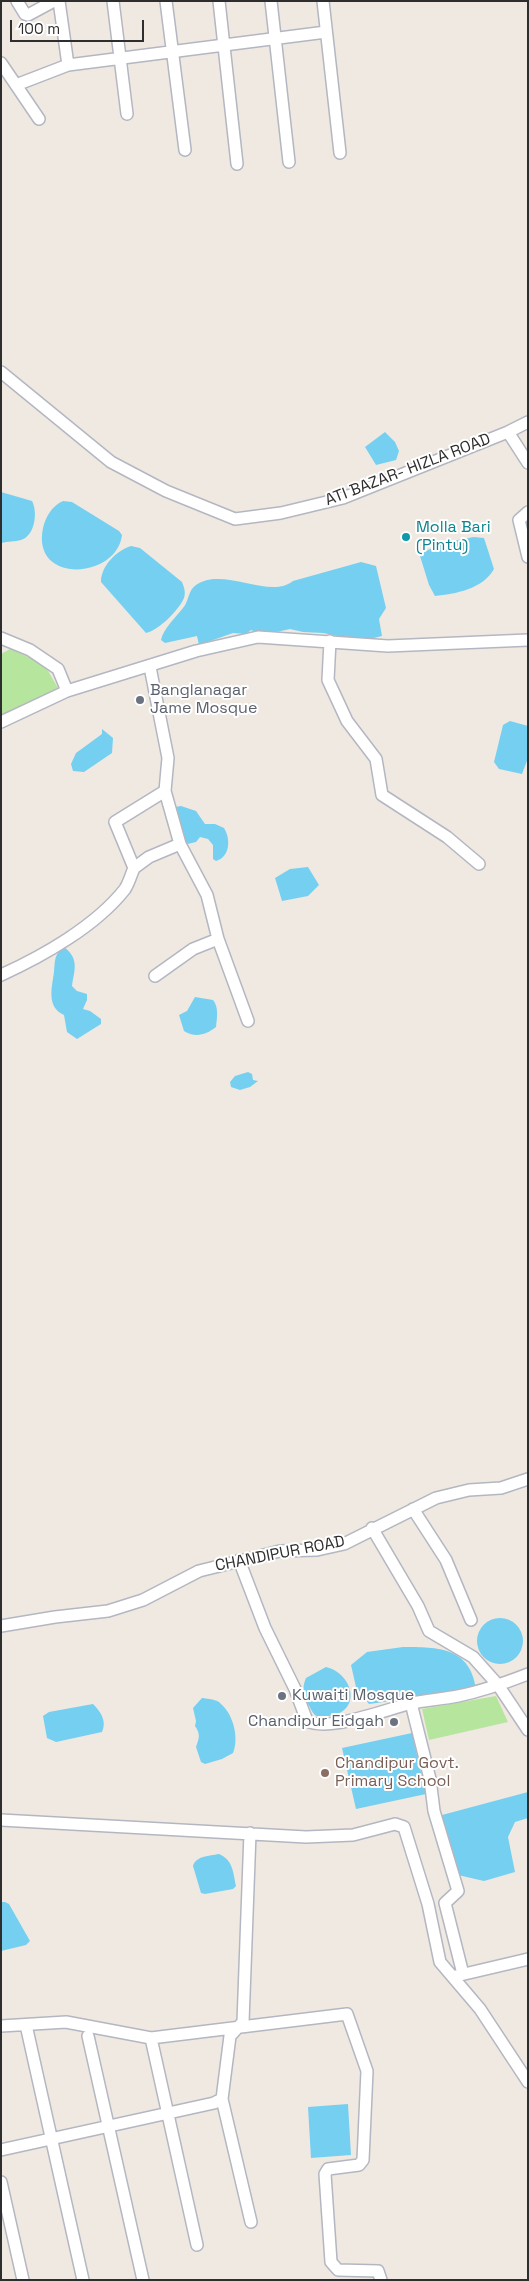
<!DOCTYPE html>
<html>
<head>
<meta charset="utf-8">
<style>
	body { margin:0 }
	#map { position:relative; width:529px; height:2281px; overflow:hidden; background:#efe9e1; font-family:"Space Grotesk",sans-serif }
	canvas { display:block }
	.frame { position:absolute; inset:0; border:2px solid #2e2e2e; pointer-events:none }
	.scale { position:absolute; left:10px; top:20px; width:134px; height:22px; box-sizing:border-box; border:2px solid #2e2e2e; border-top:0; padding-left:6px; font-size:15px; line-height:18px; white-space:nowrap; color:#2e2e2e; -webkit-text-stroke:4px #fff; paint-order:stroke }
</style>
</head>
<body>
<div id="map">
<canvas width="529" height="2281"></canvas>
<div class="frame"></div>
<div class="scale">100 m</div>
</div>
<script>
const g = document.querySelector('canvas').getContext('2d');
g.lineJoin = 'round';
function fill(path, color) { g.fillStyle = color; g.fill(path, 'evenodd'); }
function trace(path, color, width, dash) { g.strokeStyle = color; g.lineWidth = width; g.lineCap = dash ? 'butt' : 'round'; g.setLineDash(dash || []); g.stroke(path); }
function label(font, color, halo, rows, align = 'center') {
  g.font = font + ' "Space Grotesk",sans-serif'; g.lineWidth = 4; g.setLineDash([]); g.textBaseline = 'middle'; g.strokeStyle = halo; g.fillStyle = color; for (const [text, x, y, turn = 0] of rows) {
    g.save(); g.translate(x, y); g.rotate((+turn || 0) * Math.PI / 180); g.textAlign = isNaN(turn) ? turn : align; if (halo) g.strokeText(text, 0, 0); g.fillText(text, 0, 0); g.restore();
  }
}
const green = new Path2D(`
	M10,649L44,664L58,688L1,716V654Z
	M496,1696L508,1722L429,1740L422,1709Z`);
const water = new Path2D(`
	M385,432L395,442L399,451L396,460L376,465L365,447Z
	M1,492L32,501C38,512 35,536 21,540C15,542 8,541 1,543Z
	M63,501L72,502L119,531L122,535C117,579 31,585 43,528C46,516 52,506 63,501Z
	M474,537L484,538L494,569C483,589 455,594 435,596L429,585L420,556C432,544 458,540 474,537Z
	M131,546L140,548L182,582C184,587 186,592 184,598C179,610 159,630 146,633L101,582C101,566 116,551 131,546Z
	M361,562L376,566L386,608L379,619L382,636L362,641L323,633L303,632L290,629L263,635L251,630L246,634L233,633L199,645L197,636L165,643L161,640C163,629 176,617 183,608C189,601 188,590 196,585C223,566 270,600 293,581Z
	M510,721L528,726V758L522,774L499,769L494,762L503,725Z
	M102,729L113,738L112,753L84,772L73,771L71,764L76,753L102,734Z
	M181,806L196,811L205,824H215L224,828C231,839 230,857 216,861L213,859V845L208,839L200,837L196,842L183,845L175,807Z
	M308,867L319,885L308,896L282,901L275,878L290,869Z
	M64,947C80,959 74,971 72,986L77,991L87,994V1000L83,1009L90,1011L101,1019V1024L77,1039L67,1032L64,1015C46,1007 52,987 54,972C55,961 54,954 64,947Z
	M195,997L213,1000C219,1007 217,1018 216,1027C206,1035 195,1038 184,1031L179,1015L187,1011Z
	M248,1072L252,1074L253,1080L258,1081L250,1087L240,1090L231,1087L230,1082L235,1076Z
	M477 1641a23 23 0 1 1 46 0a23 23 0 1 1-46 0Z
	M403,1647C438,1647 470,1647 476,1689L369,1704L356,1687L351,1665L367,1652Z
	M326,1667C353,1673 363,1712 329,1716C324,1716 317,1718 314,1714C312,1712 310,1707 308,1704C303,1695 302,1687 306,1678Z
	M202,1698C208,1699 217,1699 221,1704C234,1715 239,1739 233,1753L222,1759L205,1764L201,1762L196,1747C199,1738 201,1735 195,1726L196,1721L193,1708Z
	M93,1704C101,1712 107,1721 102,1732L56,1742L47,1738L43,1716L49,1712Z
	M412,1733L426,1794L356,1809L342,1748Z
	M528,1792V1818L515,1822L508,1837L515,1872L484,1881L458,1875L442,1815Z
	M219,1854C233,1860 233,1872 236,1886L233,1889L205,1894L201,1893L193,1866C196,1856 209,1856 219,1854Z
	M1,1902H5L9,1904L30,1941L26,1945L1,1951Z
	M348,2104L351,2155L311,2158L308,2107Z`);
const minor = new Path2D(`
	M17,1L25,14L28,15L54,1
	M59,1L68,65L326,32
	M113,1L127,114
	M166,1L185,150
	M219,1L237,164
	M271,1L289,162
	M323,1L340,153
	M1,63L39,119
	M16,85L68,65
	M1,372L111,462L166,491L235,519L281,513L343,498L508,432L528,422
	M508,432L528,463
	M528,512L519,520L528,557
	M1,638L30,650L58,669L67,691
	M330,641L328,680L347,721L376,759L382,795L447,837L479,864
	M150,667L168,758L165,791L180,844L207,895L218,939L248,1021
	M1,722L67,691L196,651L258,637L388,646L528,640
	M134,868L149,857L180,844
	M1,975C43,956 96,926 125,889C129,883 131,875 134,868L115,822L165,791
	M155,976L193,949L218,939
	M413,1509L446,1560L471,1620
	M372,1528L418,1606L429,1631L473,1657L498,1685L528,1730
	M239,1560L265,1628L295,1689L307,1721C330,1732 387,1709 412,1703C427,1700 443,1699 458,1696C482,1691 505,1683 528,1674
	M1,1626L55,1617L108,1611L143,1600L199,1571L280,1551L317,1550L344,1544L436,1498L469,1490L501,1488L528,1479
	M411,1703L430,1779L434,1811L458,1891L445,1903L463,1974
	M1,1820L306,1837L353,1835L395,1824L404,1827L428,1904L440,1962L480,2009L528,2082
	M456,1976L528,1959
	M26,2025L83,2280
	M1,2026L66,2022L151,2038L347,2014L367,2071L363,2160L359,2165L328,2169L325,2174L331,2262L338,2270L378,2271L381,2280
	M88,2036L143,2280
	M151,2038L197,2245
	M222,2099L251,2222
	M1,2150L214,2103L222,2099L230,2036L243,2022L250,1833
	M1,2182L23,2280`);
const markers = [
	[406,537,5,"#0f9aa8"],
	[140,700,5,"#6b7280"],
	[282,1696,5,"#6b7280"],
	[394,1722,5,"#6b7280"],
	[325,1773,5,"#8d6e63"]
];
const streetNames = [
	["ATI BAZAR- HIZLA ROAD",408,470,-21],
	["CHANDIPUR ROAD",280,1554,-11]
];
const cultureNames = [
	["Molla Bari",416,528],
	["(Pintu)",416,546]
];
const worshipNames = [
	["Banglanagar",150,691],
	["Jame Mosque",150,709],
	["Kuwaiti Mosque",292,1696],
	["Chandipur Eidgah",384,1722,"right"]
];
const educationNames = [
	["Chandipur Govt.",335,1764],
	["Primary School",335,1782]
];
fill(green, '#b6e59e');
fill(water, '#75cff0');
trace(minor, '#b4b7c1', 14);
trace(minor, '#fff', 11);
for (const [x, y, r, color] of markers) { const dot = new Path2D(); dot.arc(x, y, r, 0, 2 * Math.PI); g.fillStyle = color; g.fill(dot); trace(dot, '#fff', 2); }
label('16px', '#2e2e2e', '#fff', streetNames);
label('16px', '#0d838f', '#fff', cultureNames, 'left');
label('16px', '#5b616d', '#fff', worshipNames, 'left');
label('16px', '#785e54', '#fff', educationNames, 'left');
</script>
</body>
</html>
